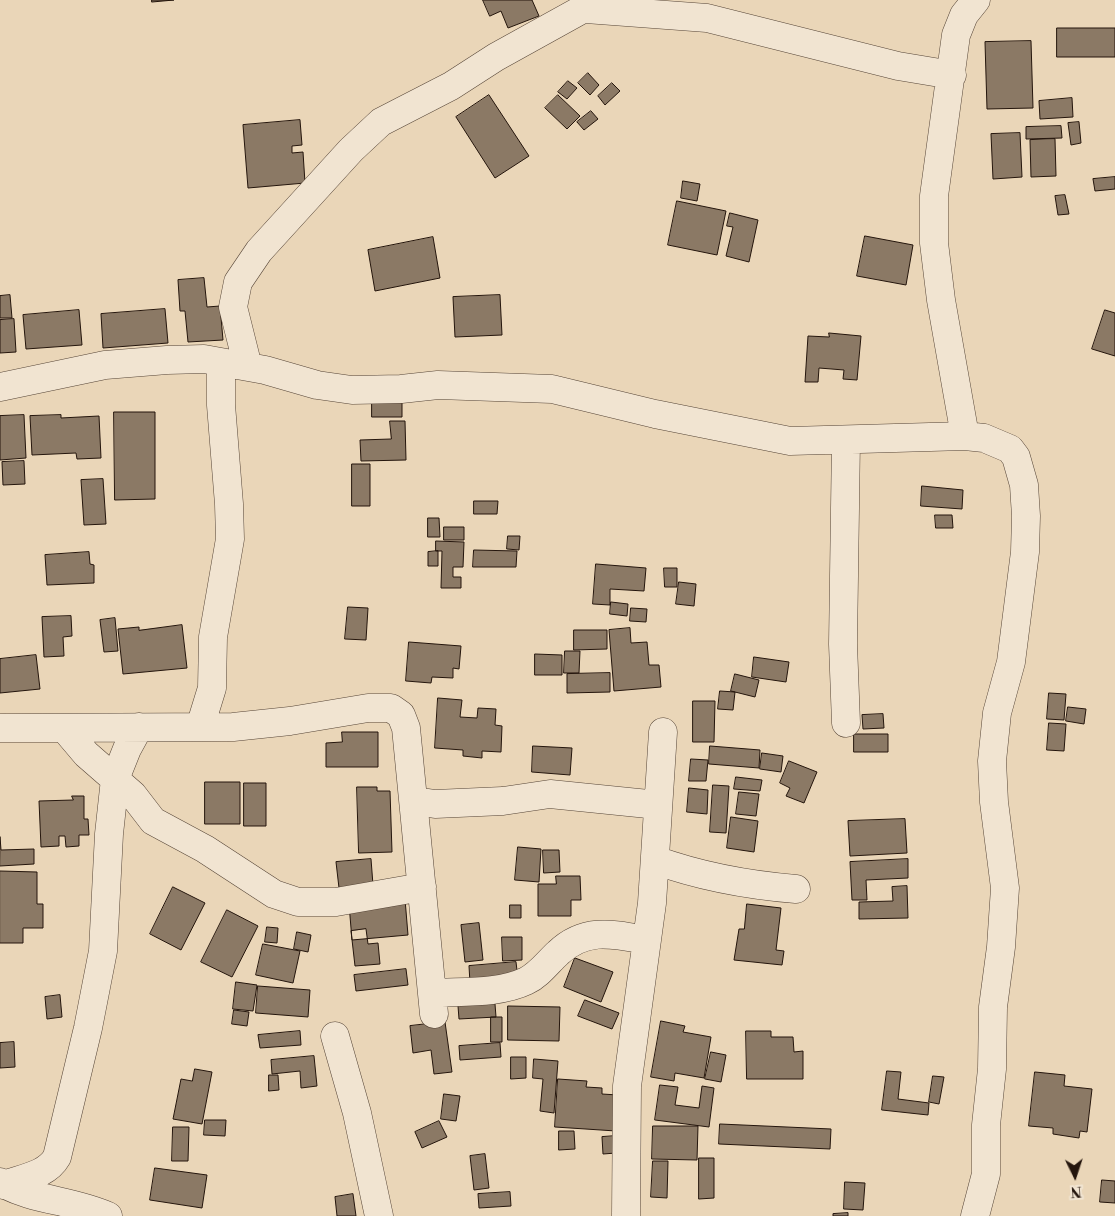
<!DOCTYPE html>
<html>
<head>
<meta charset="utf-8">
<style>
	body { margin:0 }
	#map { position:relative; width:1115px; height:1216px; overflow:hidden; background:#ead6b8; font-family:"Libre Bodoni",serif }
	canvas { display:block }
	.north { position:absolute; left:1050px; top:1151px; width:50px; height:50px; -webkit-text-stroke:4px #f1e4d1; paint-order:stroke; rotate:176deg; font-size:14px; font-weight:700; line-height:20px; text-align:center; color:#24150c }
	.north::after { content:''; display:block; margin:auto; width:18px; height:22px; background:#24150c; clip-path:polygon(50% 0,100% 100%,50% 72%,0 100%) }
</style>
</head>
<body>
<div id="map">
<canvas width="1115" height="1216"></canvas>
<div class="north">N</div>
</div>
<script>
const g = document.querySelector('canvas').getContext('2d');
g.lineJoin = 'round';
function fill(path, color) { g.fillStyle = color; g.fill(path, 'evenodd'); }
function trace(path, color, width, dash) { g.strokeStyle = color; g.lineWidth = width; g.lineCap = dash ? 'butt' : 'round'; g.setLineDash(dash || []); g.stroke(path); }
const building = new Path2D(`
	M152,0H174L152,2Z
	M483,0H532L539,16L508,28L501,11L490,16Z
	M1057,28H1115V57H1057Z
	M1031,41L1033,108L987,109L985,42Z
	M588,73L599,85L590,95L578,83Z
	M568,81L577,88L567,99L558,92Z
	M612,83L620,91L605,105L598,96Z
	M489,95L529,156L495,178L456,117Z
	M558,95L580,116L567,129L545,108Z
	M1072,98L1073,117L1040,119L1039,101Z
	M591,111L598,119L584,130L577,122Z
	M300,120L302,145L292,146V153L303,152L305,183L248,188L243,125Z
	M1079,122L1081,143L1071,145L1068,123Z
	M1061,126L1062,138L1026,139V127Z
	M1020,133L1022,177L993,179L991,134Z
	M1055,139L1056,176L1031,177L1030,140Z
	M1115,177V189L1095,191L1093,179Z
	M683,181L700,184L697,201L681,198Z
	M1065,195L1069,214L1058,215L1055,196Z
	M677,201L726,211L717,255L668,245Z
	M730,213L758,220L749,262L726,256L733,227L727,226Z
	M865,236L913,245L906,285L857,276Z
	M433,237L440,278L375,291L368,250Z
	M204,278L207,307L220,306L223,340L188,342L185,311H180L178,280Z
	M10,295L12,318H0V296Z
	M500,295L502,335L455,337L453,297Z
	M165,309L168,343L103,348L101,314Z
	M79,310L82,345L26,349L23,315Z
	M1105,310L1115,313V356L1092,349Z
	M14,319L16,352L0,353V320Z
	M829,333L861,336L857,380L843,379L844,370L819,368L818,382H805L808,336L829,337Z
	M372,400L402,401V417H372Z
	M114,412H155V499L115,500Z
	M24,415L26,458L0,460V416Z
	M61,415V418L99,416L101,458L77,459L76,453L32,455L30,416Z
	M390,421H405L406,460L361,461L360,440L391,439Z
	M24,461L25,484L3,485L2,462Z
	M352,464H370V506H352Z
	M103,479L106,524L84,525L81,480Z
	M922,486L963,490L962,509L921,506Z
	M474,501H498L497,514H474Z
	M935,515H952L953,528H936Z
	M428,518H439L440,537H428Z
	M444,527H464V540H444Z
	M508,536H520L519,550L507,549Z
	M436,541L464,542L463,567H453V577H461V588H441L442,551H436Z
	M474,550L517,551L516,567H473Z
	M438,551V566H428V552Z
	M89,552L90,564L94,565V583L47,585L45,555Z
	M596,564L646,568L644,591L610,589V605L593,604Z
	M664,568H677V587H665Z
	M679,582L696,584L694,606L676,604Z
	M611,602L628,604L627,616L610,614Z
	M348,607L368,608L366,640L345,639Z
	M631,608L647,609L646,622L630,621Z
	M71,616L72,636L63,637L64,656L44,657L42,617Z
	M115,618L118,651L104,652L100,620Z
	M182,625L187,668L123,674L118,629L139,627V630Z
	M630,628L631,643L647,642L649,665H659L661,687L614,691L609,630Z
	M574,630H607V649L574,650Z
	M409,642L461,646L459,669L453,668V678L432,677L431,683L406,681Z
	M565,651H580L579,673H564Z
	M535,654L562,655V675H535Z
	M36,655L40,689L0,693V659Z
	M754,657L789,662L786,682L752,677Z
	M610,673V692L567,693V674Z
	M735,674L759,680L755,697L731,691Z
	M720,691L735,692L733,710L718,709Z
	M1049,693L1066,694L1064,720L1047,719Z
	M438,698L462,700L460,717L477,718L478,708L496,709L495,725L502,726L501,752L482,751V758L463,756V750L435,748Z
	M693,701H715L714,742H693Z
	M1068,707L1086,709L1084,724L1066,721Z
	M883,714L884,728L863,729L862,715Z
	M1049,723L1066,724L1064,751L1047,750Z
	M342,732H378V767H326V743L342,742Z
	M854,734H888V752H854Z
	M533,746L572,748L570,775L532,772Z
	M710,746L760,750L759,768L709,764Z
	M762,753L783,756L781,772L760,769Z
	M691,759L708,760L706,781H689Z
	M789,761L817,772L804,803L786,796L790,788L780,783Z
	M736,777L762,780L760,791L734,789Z
	M205,782H240V824H205Z
	M244,783H266V826H244Z
	M713,785L729,786L726,833L710,832Z
	M357,787H377V791H390L392,852L359,853Z
	M689,788L708,790L707,814L687,812Z
	M739,792L759,794L756,816L736,814Z
	M72,796H84V819H88L89,835H79V846L66,847L65,836H59V846L41,847L39,801L73,800Z
	M731,817L758,821L754,852L727,848Z
	M905,819L907,853L850,856L848,821Z
	M0,837L1,850L34,849V864L0,866Z
	M518,847L541,849L539,882L515,880Z
	M543,850H559L560,872L544,873Z
	M371,859L373,885L339,888L336,862Z
	M908,859V878L866,880L867,900H852L850,862Z
	M0,871L37,872V904H43V928H23V943H0Z
	M556,876H580L581,900H571V916H538V884H556Z
	M907,886L908,918L859,919V902L893,901L892,887Z
	M173,887L205,903L181,950L150,934Z
	M405,899L408,935L352,940L349,904Z
	M747,904L781,908L776,950L784,951L782,965L734,960L739,929H744Z
	M510,905H521V918H510Z
	M227,910L258,926L232,977L201,962Z
	M479,923L483,960L465,962L461,925Z
	M267,927L278,928L277,943L265,942Z
	M366,929L368,944L378,943L380,964L355,966L351,931Z
	M297,932L311,935L308,952L294,949Z
	M502,937H522V960L503,961Z
	M263,944L300,951L293,983L256,975Z
	M575,958L613,972L601,1002L564,987Z
	M516,962L518,979L470,983L469,966Z
	M406,969L408,985L356,991L354,975Z
	M236,982L257,985L253,1011L233,1009Z
	M258,986L310,990L308,1017L256,1013Z
	M60,995L62,1017L47,1019L45,997Z
	M585,1000L619,1013L612,1029L578,1016Z
	M495,1004L496,1017L459,1019L458,1006Z
	M508,1006L560,1007L559,1041L508,1040Z
	M234,1010L249,1012L247,1026L232,1024Z
	M491,1017H502V1042H491Z
	M661,1021L685,1026L683,1032L711,1037L704,1078L675,1073L674,1081L651,1077Z
	M445,1022L452,1072L434,1074L431,1050L413,1053L410,1026Z
	M300,1031L301,1045L260,1048L258,1035Z
	M746,1031H771V1037H793L794,1052L803,1051V1079H747Z
	M14,1042L15,1067L0,1068V1043Z
	M500,1043L501,1057L460,1060L459,1046Z
	M711,1052L726,1055L721,1082L705,1079Z
	M314,1056L317,1086L301,1088L300,1071L272,1074L271,1060Z
	M511,1057H526V1078L511,1079Z
	M534,1059L558,1061L554,1113L540,1111L543,1079L533,1078Z
	M195,1069L212,1072L202,1124L173,1119L181,1079L192,1081Z
	M887,1071L901,1072L898,1099L929,1103L928,1115L882,1110Z
	M1035,1072L1065,1075L1064,1086L1092,1089L1087,1132L1080,1131L1079,1138L1053,1134V1128L1029,1126Z
	M269,1075H278L279,1090L269,1091Z
	M933,1076L944,1077L939,1104L929,1102Z
	M558,1079L587,1081L586,1087L602,1088V1094L618,1095L616,1131L555,1127Z
	M660,1085L678,1087L675,1105L699,1108L702,1086L714,1088L709,1127L655,1120Z
	M444,1094L460,1096L456,1121L441,1119Z
	M205,1120H226L225,1136L204,1135Z
	M439,1121L447,1137L422,1148L415,1132Z
	M720,1124L831,1129L830,1149L719,1144Z
	M653,1126H698L697,1160L652,1159Z
	M173,1127H189L188,1161H172Z
	M559,1131H574L575,1149L559,1150Z
	M616,1136V1153L603,1154L602,1137Z
	M485,1154L489,1188L474,1190L470,1156Z
	M699,1158H714V1198L699,1199Z
	M653,1161H668L667,1198L651,1197Z
	M155,1168L207,1175L202,1208L150,1200Z
	M1102,1180L1115,1181V1203L1100,1202Z
	M845,1182L865,1183L863,1210L844,1209Z
	M510,1192L511,1206L479,1208L478,1194Z
	M353,1194L356,1216H337L335,1197Z
	M848,1213V1216H833V1214Z`);
const minor = new Path2D(`
	M586,9L707,18L898,66L952,75
	M248,367L233,307L238,282L259,251L351,150L381,122L451,86L496,57L599,0
	M0,387L105,365L167,360L204,359L265,370L317,385L352,390L401,389L438,385L552,389L655,414L790,441L965,436L984,438L1010,449L1016,457L1024,485L1026,516L1025,552L1011,662L997,713L992,761L994,802L1005,888L1001,947L993,1007L992,1069L986,1125V1174L975,1216
	M965,436L941,300L934,243V196L956,35L964,15L976,0
	M846,723L843,644L846,440
	M200,727L212,688L213,637L230,539L229,504L221,405V363
	M0,728L233,727L290,721L368,708H391L401,715L406,728L434,1014
	M64,728L86,754L133,795L153,821L205,849L274,894L298,902H336L422,887
	M415,801L435,804L503,801L550,794L658,805
	M655,860C702,877 747,885 796,889
	M432,993C462,991 499,994 526,981C539,975 548,962 558,953C585,927 613,934 647,940
	M335,1036L357,1113L379,1216
	M0,1182C33,1201 74,1200 108,1216
	M4,1185C23,1178 47,1175 57,1157L88,1028L103,951L109,834L115,779L127,749L139,727
	M626,1216L627,1086L652,903L663,732`);
fill(building, '#8b7965');
trace(building, '#24150c', 1);
trace(minor, '#564537', 29);
trace(minor, '#f1e4d1', 28);
</script>
</body>
</html>
